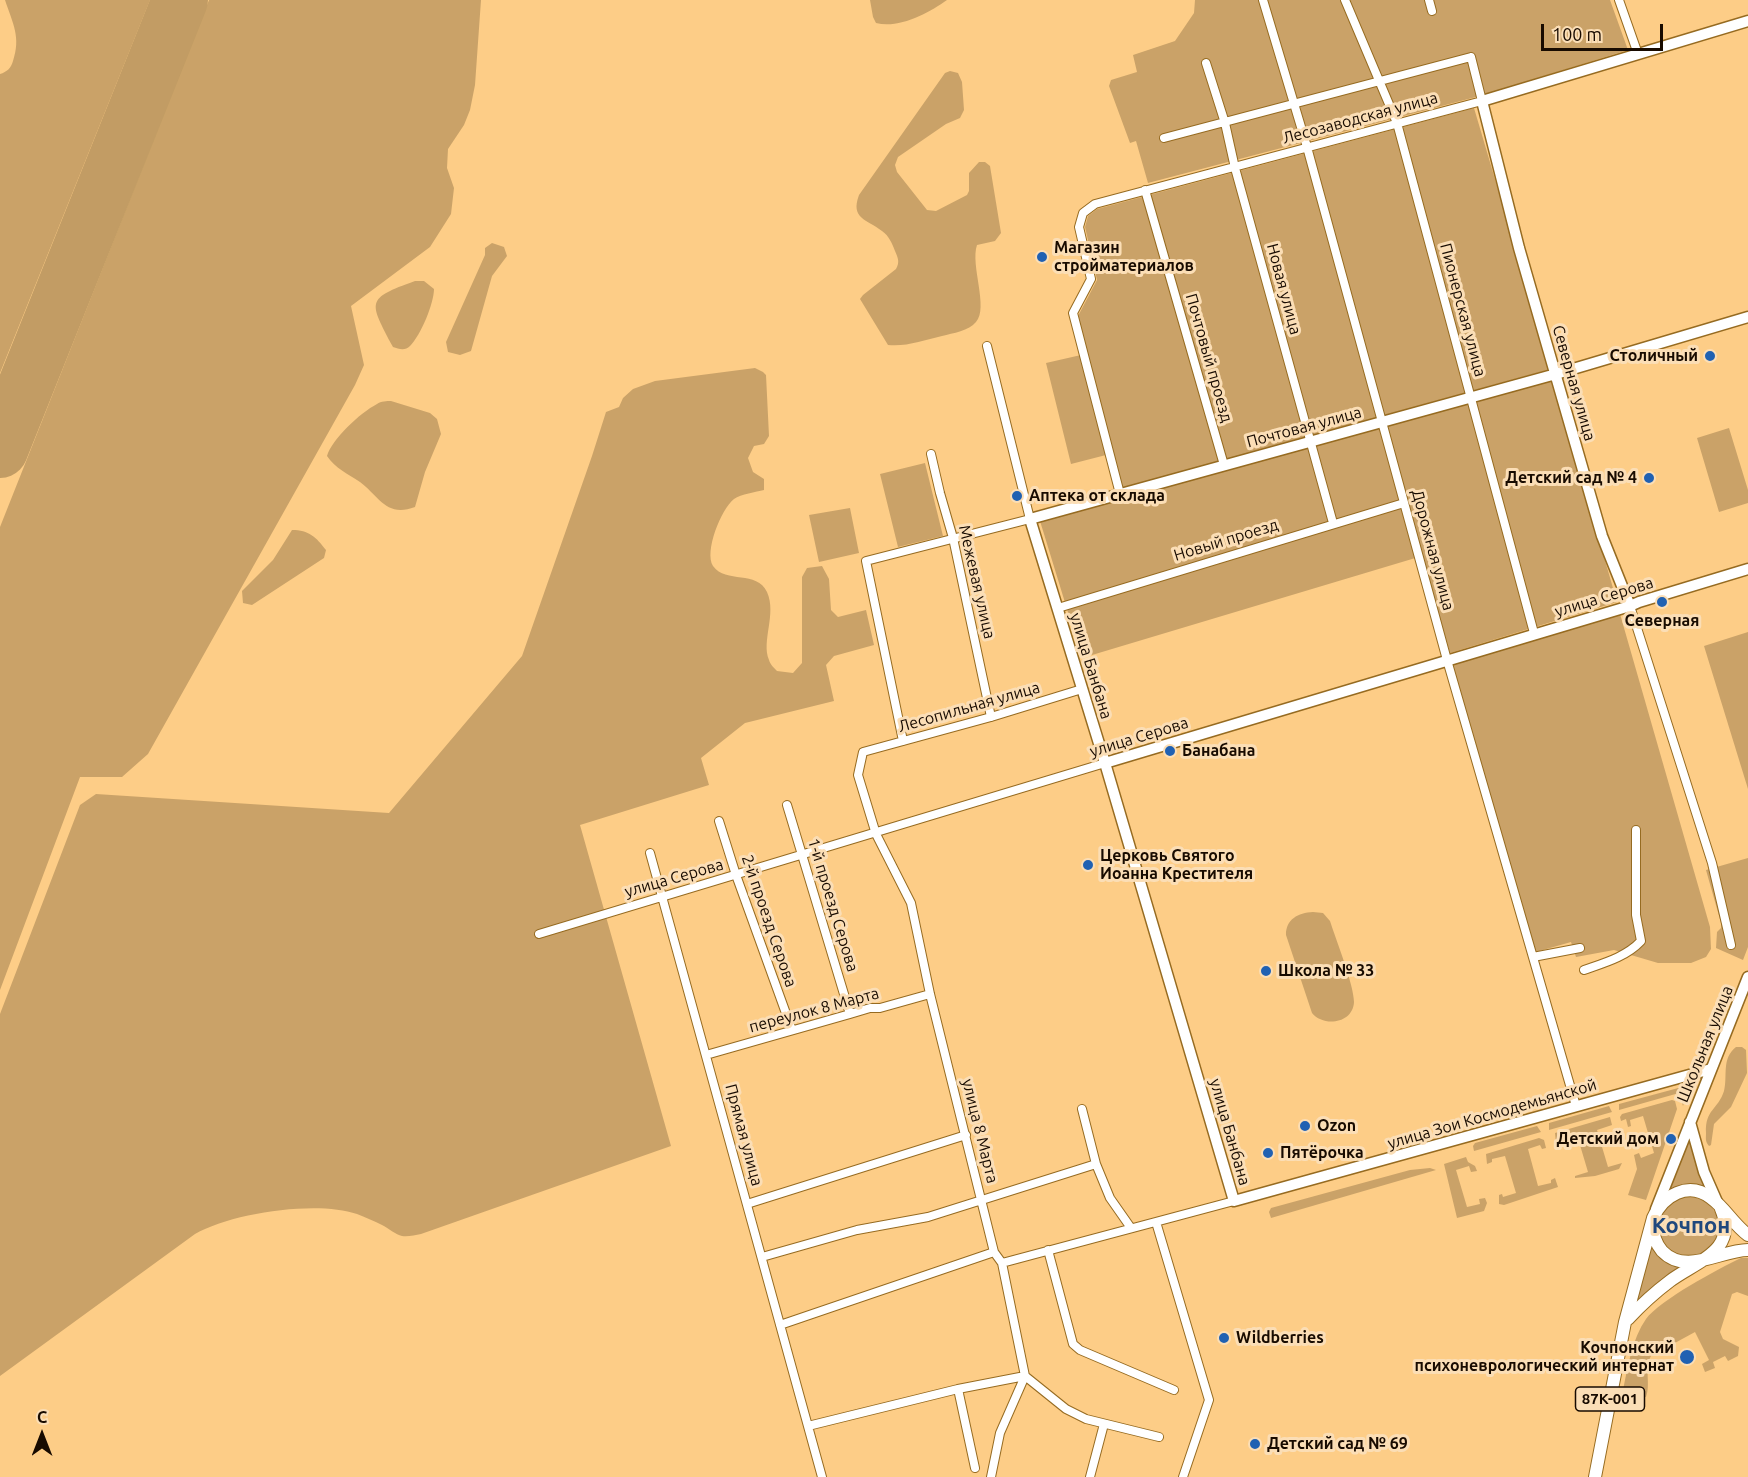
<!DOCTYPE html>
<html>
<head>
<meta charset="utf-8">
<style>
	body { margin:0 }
	#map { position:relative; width:1748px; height:1477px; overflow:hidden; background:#fdcd87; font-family:Ubuntu,sans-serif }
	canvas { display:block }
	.north { position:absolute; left:12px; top:1405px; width:60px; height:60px; -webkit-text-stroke:4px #fbdeb6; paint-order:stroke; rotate:0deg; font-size:16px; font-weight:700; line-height:24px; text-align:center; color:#180b00 }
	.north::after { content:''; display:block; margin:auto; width:21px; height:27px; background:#180b00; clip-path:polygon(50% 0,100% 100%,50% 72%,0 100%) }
	.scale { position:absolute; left:1541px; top:24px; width:122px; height:27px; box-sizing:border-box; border:3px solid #180b00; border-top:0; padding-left:8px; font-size:18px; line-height:21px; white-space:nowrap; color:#180b00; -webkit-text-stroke:4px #fbdeb6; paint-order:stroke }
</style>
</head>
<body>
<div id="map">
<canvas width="1748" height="1477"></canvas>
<div class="north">С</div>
<div class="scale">100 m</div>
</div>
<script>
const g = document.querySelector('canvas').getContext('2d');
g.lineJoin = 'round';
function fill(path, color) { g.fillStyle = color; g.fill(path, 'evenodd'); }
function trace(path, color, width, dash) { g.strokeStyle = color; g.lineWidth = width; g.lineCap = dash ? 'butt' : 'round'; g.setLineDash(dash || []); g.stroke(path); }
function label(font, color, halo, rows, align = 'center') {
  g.font = font + ' Ubuntu,sans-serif'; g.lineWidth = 6; g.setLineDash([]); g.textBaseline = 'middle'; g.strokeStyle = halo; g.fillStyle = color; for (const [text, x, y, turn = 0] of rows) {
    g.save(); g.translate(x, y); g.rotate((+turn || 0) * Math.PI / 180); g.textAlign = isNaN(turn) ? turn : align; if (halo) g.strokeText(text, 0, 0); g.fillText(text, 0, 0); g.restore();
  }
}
const green = new Path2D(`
	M5,0H150L0,373V74C7,72 11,68 13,61C21,37 13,24 5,0Z
	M209,0H481L475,85L470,110L464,125L448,149L447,168L454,188L451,214L430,247L351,306L364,365L355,385L148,754L122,777H80L0,990V527Z
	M870,0H947C929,13 899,29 876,23L873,17Z
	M1195,0H1610L1628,50L1476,97L1148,183L1136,141L1130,143L1109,86L1111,80L1137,72L1133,55L1175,41L1194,13Z
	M950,71L958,73L962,82L964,110L960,118L946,124L898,157L895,165L897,172L927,210L936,211L967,195L969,191V173L979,162H985L990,166L1001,233L995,241L977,245C970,265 989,308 976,322C969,331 953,333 942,336C924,340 906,347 888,345L860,299L863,295L896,269C900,262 898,258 895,251C892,243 889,236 882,231C867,219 850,219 859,195L945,73Z
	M1474,108L1551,369L1121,488L1078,316L1097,280L1085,227L1088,216L1097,209Z
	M492,243L504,247L507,256L492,276L471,351L460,355L448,352L446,342L485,255V248Z
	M415,281H424L434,289C434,303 421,335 410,346C405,351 399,349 393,347C369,301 365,299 415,281Z
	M1081,355L1106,455L1071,464L1046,363Z
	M755,368L763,372L766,375L769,436L764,444L754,446L748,458L753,472L764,479V490C756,492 741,494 734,499C721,509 704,552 713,566C726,584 757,570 767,592C777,614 761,641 769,660C770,664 774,668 777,671L793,673L802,663V577L807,568L822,566L829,579L831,610L838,617L866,610L874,645L834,656L826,665L834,701L745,723L701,758L709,785L580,825L671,1146L421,1234C415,1235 408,1237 402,1236C396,1235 388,1228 382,1225C374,1221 365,1217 357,1214C317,1200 231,1213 195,1234L0,1376V1014L80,805L96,794L389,813L522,656L592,456L606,412L619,407L623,398L633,389L655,381Z
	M1553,380L1617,602L1450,653L1422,556L1082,658L1040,521Z
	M391,401L430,413L437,419L441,434L425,472L415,507C386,518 379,496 360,482C348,474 335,468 327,456C332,439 360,413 377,404C381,401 387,401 391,401Z
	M1729,428L1748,490V503L1719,512L1697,438Z
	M925,463L943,536L898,547L880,474Z
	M850,508L859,553L819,562L809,515Z
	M292,530C309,530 316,537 326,550L324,558L252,605L243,603L242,591L273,560Z
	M1620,614L1710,927L1711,949L1706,957L1691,963H1658L1614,950L1576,957L1571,942L1536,952L1452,664Z
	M1748,632V789L1704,646Z
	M1748,858V947L1743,960L1716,948L1717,932L1721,928V923L1706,870Z
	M1313,912L1323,913L1330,921C1336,940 1354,985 1354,1002C1353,1024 1323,1027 1312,1013L1286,935C1286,919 1298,913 1313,912Z
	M1736,1047H1742L1746,1050L1747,1073L1731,1107L1714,1124L1711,1145L1709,1146C1705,1141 1706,1139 1706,1133C1705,1109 1718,1110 1724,1091C1728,1076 1721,1059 1736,1047Z
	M1682,1087L1688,1090L1683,1106L1679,1093L1619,1110V1104Z
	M1672,1100L1675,1101L1677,1109L1646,1200L1628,1195L1637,1169L1634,1155L1639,1153L1641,1158L1654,1153L1643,1116L1630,1120L1631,1126L1628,1127L1626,1119L1621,1121L1620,1117L1622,1114Z
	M1609,1106L1612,1112L1549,1130V1123Z
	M1610,1117L1612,1125L1597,1130L1608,1167L1622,1163L1619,1169L1595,1176L1575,1178V1176L1588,1172L1577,1135L1564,1139L1565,1142L1556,1143L1555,1133Z
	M1537,1126L1541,1132L1474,1151L1473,1146L1475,1143Z
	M1689,1132L1711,1195L1664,1197Z
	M1539,1138L1544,1140L1546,1148L1542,1149L1540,1145L1528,1149L1538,1186L1551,1183V1180L1555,1178L1558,1187L1504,1205L1499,1204V1195L1502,1194L1503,1197L1516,1193L1505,1156L1492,1159V1162L1487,1164L1486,1154Z
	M1466,1157L1468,1162L1475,1166L1477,1171L1471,1172L1469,1166L1456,1170L1467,1207L1480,1204L1479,1199L1485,1198L1487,1203L1484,1211L1457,1218L1444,1164Z
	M1430,1168L1436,1170L1271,1218L1269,1212L1271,1208L1410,1170Z
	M1659 1227a30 30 0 1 1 60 0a30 30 0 1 1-60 0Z
	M1651,1245L1663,1260L1679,1267L1636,1301Z
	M1741,1258H1748V1296L1737,1292L1732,1294L1720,1332L1723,1339L1739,1347L1738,1356L1728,1361L1725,1356L1713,1362L1715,1368L1705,1372L1702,1364L1709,1360L1695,1332L1651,1356C1644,1368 1651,1384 1646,1397L1626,1395L1623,1390C1628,1366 1632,1339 1646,1319C1660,1300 1718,1269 1741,1258Z`);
const runway = new Path2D(`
	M0,450L180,0`);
const street = new Path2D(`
	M1263,0L1307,147L1447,660L1576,1106
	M1345,0L1397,123L1534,633
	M1429,0L1432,11
	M1619,0L1638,54
	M1206,63L1225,123L1235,168L1333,523
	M1145,190L1224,465
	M931,454L940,493L953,538L991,717
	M1120,494L1073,313L1091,279L1079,227L1083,213L1095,204L1482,101L1471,57L1164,138
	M1630,606L1712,863L1731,945
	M1058,608L1404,503
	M1082,689L991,717L863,752L858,775L876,834L911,903L930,994L994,1252L1002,1263L1025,1376L1066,1409L1086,1419L1159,1437
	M903,741L866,561L1030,519L987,346
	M787,805L850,1014
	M719,821L736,875L792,1030
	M650,853L822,1477
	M539,934L1105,763
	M1533,957L1580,948
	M1584,970C1604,963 1626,957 1641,941L1636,915V830
	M706,1055L850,1014L870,1008H880L930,994
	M1082,1109L1096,1164L1110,1198L1131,1228
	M747,1204L966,1135
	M1156,1222L1209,1400L1183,1477
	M1048,1250L1073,1344L1080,1350L1174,1390
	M762,1257L857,1230L928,1217L1096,1164
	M1002,1263L1234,1201
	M780,1325L994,1252
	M958,1389L975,1468
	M808,1426L958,1389L1025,1376
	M991,1477L1000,1433L1025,1376
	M1090,1477L1104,1424`);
const secondary = new Path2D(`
	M1630,606L1602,536L1519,248L1482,101L1748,21
	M1105,763L1630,606L1639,602L1748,569
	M1711,1069L1234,1201L1105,763L1030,519L1556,374L1748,317
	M1690,1122L1704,1172L1718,1204
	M1656,1209L1748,977`);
const primary = new Path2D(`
	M1653,1225C1653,1235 1656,1244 1662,1251C1686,1276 1720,1250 1748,1250
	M1628,1319C1641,1305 1654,1293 1670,1281C1695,1262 1739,1251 1721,1209
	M1595,1477L1625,1322L1653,1218C1663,1196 1688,1180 1711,1198C1725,1208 1734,1225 1748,1235`);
const markers = [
	[1042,257,6,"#2061b2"],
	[1710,356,6,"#2061b2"],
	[1649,478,6,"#2061b2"],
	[1017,496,6,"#2061b2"],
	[1662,602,6,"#2061b2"],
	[1170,751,6,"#2061b2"],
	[1088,865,6,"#2061b2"],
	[1266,971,6,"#2061b2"],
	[1305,1126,6,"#2061b2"],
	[1671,1139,6,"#2061b2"],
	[1268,1153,6,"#2061b2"],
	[1224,1338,6,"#2061b2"],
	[1687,1357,8,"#2061b2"],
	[1255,1444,6,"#2061b2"]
];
const shields = [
	[1610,1399,69]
];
const shieldNames = [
	["87К-001",1610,1399]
];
const streetNames = [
	["Лесозаводская улица",1360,118,-15],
	["Новая улица",1284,289,75],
	["Пионерская улица",1463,310,75],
	["Почтовый проезд",1209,358,74],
	["Северная улица",1574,383,74],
	["Почтовая улица",1304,427,-15],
	["Новый проезд",1226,540,-17],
	["Дорожная улица",1433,550,75],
	["Межевая улица",977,582,77],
	["улица Серова",1604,597,-17],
	["улица Банбана",1091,666,73],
	["Лесопильная улица",969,707,-16],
	["улица Серова",1139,737,-17],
	["улица Серова",674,878,-16],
	["1-й проезд Серова",833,905,73],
	["2-й проезд Серова",769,921,71],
	["переулок 8 Марта",814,1010,-15],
	["Школьная улица",1705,1044,-68],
	["улица Зои Космодемьянской",1492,1114,-16],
	["улица 8 Марта",980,1131,76],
	["улица Банбана",1230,1132,74],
	["Прямая улица",744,1135,75]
];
const poiNames = [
	["Магазин",1054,248],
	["стройматериалов",1054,266],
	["Столичный",1698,356,"right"],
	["Детский сад № 4",1637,478,"right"],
	["Аптека от склада",1029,496],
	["Северная",1662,621,"center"],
	["Банабана",1182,751],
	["Церковь Святого",1100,856],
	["Иоанна Крестителя",1100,874],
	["Школа № 33",1278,971],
	["Ozon",1317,1126],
	["Детский дом",1659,1139,"right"],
	["Пятёрочка",1280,1153],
	["Wildberries",1236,1338],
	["Кочпонский",1674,1348,"right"],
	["психоневрологический интернат",1674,1366,"right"],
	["Детский сад № 69",1267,1444]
];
const districtNames = [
	["Кочпон",1691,1226]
];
fill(green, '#caa268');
trace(runway, '#c29c64', 56);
trace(street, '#966b21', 10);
trace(secondary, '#966b21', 13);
trace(primary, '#966b21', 14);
trace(street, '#fff', 8);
trace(secondary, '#fff', 10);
trace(primary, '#fff', 12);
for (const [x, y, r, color] of markers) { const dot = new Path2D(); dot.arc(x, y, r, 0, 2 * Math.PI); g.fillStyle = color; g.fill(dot); trace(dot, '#fbdeb6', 2); }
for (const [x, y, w] of shields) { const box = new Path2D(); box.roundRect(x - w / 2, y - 12, w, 24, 4.5); g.fillStyle = '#fbdeb6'; g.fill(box); trace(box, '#180b00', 1.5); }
label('bold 15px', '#180b00', null, shieldNames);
label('16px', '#180b00', '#fbdeb6', streetNames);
label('bold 16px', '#180b00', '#fbdeb6', poiNames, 'left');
label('bold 22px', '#20487d', '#fbdeb6', districtNames);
</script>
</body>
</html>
